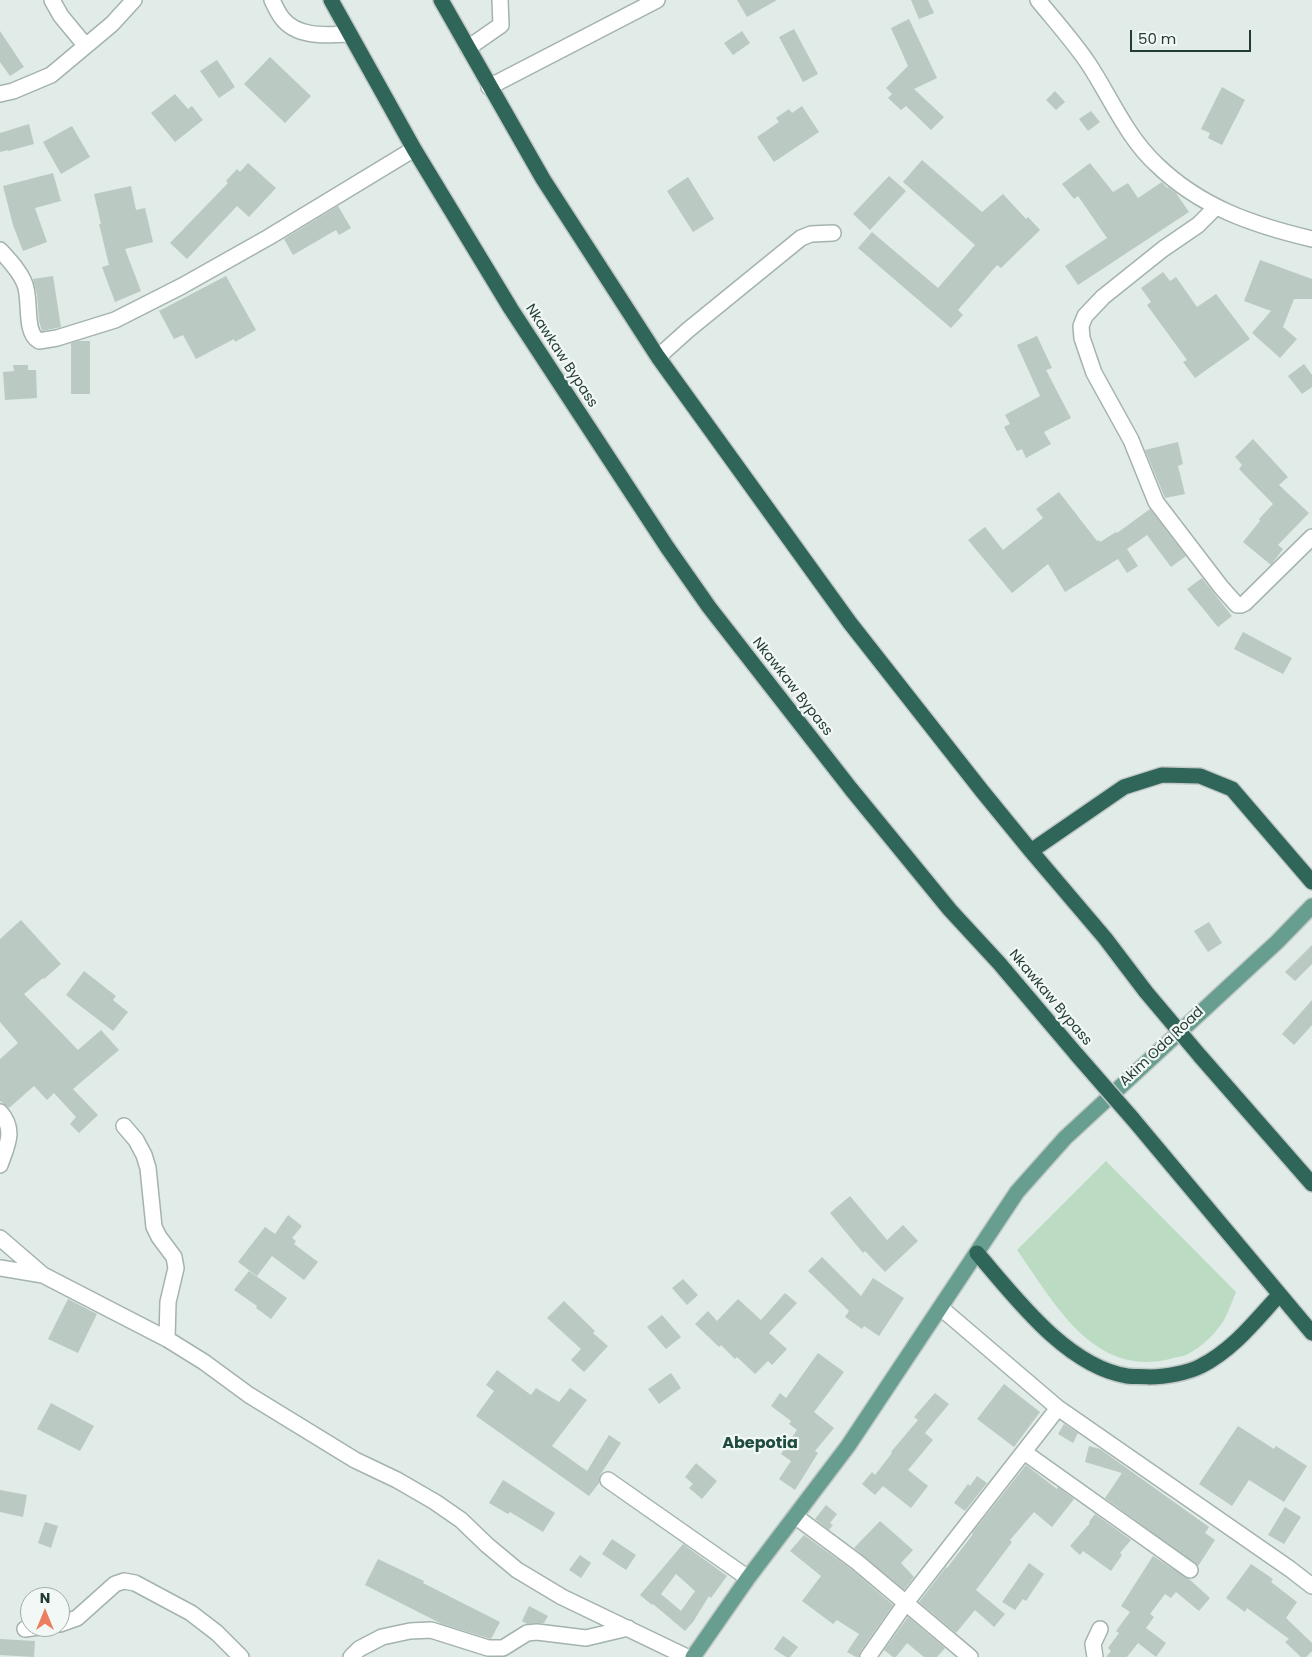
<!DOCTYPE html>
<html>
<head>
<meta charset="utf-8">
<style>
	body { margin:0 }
	#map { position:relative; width:1312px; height:1657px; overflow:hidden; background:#e1ebe7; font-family:Poppins,sans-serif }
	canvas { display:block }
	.north { position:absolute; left:20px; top:1587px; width:50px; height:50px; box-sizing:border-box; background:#f2f8f5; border:1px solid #9faca8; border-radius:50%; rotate:0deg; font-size:14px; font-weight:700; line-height:20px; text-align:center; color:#233b34 }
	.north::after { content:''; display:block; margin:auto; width:18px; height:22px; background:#eb7f60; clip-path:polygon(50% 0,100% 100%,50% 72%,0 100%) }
	.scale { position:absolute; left:1130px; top:30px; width:121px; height:22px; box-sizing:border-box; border:2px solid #233b34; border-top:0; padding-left:6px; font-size:15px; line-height:18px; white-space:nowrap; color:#233b34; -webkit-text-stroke:4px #f2f8f5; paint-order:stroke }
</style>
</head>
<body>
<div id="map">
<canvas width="1312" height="1657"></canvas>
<div class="north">N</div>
<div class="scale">50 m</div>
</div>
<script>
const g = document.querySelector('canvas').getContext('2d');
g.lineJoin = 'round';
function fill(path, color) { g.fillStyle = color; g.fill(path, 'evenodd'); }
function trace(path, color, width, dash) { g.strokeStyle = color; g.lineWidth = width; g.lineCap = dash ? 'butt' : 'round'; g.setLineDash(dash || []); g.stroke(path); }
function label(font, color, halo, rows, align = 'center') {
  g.font = font + ' Poppins,sans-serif'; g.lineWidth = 4.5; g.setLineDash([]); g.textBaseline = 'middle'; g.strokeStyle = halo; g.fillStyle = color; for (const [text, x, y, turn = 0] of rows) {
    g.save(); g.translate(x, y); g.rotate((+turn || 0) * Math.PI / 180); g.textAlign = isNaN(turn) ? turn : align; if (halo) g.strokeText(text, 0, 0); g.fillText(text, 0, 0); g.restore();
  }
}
const green = new Path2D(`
	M1106,1161L1236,1292C1232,1301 1229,1311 1224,1320C1216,1333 1202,1347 1188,1354C1183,1357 1175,1357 1170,1359C1093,1378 1054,1302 1017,1250Z`);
const building = new Path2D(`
	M737,0H777L747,17Z
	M911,0H928L934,13L919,19Z
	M909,19L937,78L914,89L944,117L931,130L906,106L901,110L888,98L892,94L886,88L908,66L891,28Z
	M794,29L818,74L803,82L779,37Z
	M0,31L24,67L10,76L0,62Z
	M742,31L750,43L733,55L724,43Z
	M270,57L311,96L285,123L244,84Z
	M217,60L235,87L219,98L200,71Z
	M1222,87L1245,100L1222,145L1208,138L1210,133L1201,129Z
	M1055,91L1065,102L1056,110L1046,100Z
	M175,94L188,109L192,106L203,120L175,142L151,113Z
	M802,106L819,132L774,162L757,137L779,122L776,118L789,109L792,113Z
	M1091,111L1100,122L1088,131L1079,119Z
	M29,124L34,144L8,151V150L0,152V133Z
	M72,126L90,157L61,174L43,142Z
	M922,160L982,212L1003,194L1026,219L1028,217L1040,230L1001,268L997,265L958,310L963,315L951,328L858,248L872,232L938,288L975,245L903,182Z
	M248,163L276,188L249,217L237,206L187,259L170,243L228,183L226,181L237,169L240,172Z
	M1090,163L1113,192L1128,183L1138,198L1162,182L1167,188L1168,187L1176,193L1189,212L1078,285L1065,266L1107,238L1078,196L1074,199L1062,184Z
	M53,173L61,201L35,208L47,242L23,251L13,225L3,186Z
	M889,176L906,191L870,230L853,214Z
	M688,177L714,219L693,232L667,191Z
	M131,186L136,210L145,208L153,242L125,249L141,291L115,302L102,267L109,265L99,224H101L94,194Z
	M338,206L351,228L339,235L336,230L293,255L284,239Z
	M1260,260L1312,279V299H1294L1283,327L1297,339L1280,358L1252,333L1271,311L1244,301Z
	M1163,272L1170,281L1176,277L1197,307L1216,294L1250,339L1195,378L1183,362L1187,360L1147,305L1151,302L1141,288Z
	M53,276L61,327L42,331L39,321L37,295L33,279Z
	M226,276L256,330L235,342L234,339L196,359L183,335L174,339L159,311Z
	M1037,336L1052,368L1046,370L1071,418L1044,432L1051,444L1026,458L1022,449L1017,451L1004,427L1010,424L1005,415L1040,396L1017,345Z
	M78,341H90V394H71V343Z
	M1304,364L1312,375V387L1302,394L1288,376Z
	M13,365H28V370H36L37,398L5,400L3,372L14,371Z
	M1253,439L1288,477L1279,485L1309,513L1278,545L1283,549L1271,565L1243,542L1260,521L1259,519L1273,504L1239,469L1242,465L1235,457Z
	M1178,442L1183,464L1178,466L1185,494L1165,498L1145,450Z
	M1059,492L1097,541L1099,540L1100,542L1116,532L1117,533L1150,509L1186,556L1171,567L1147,535L1127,549L1138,566L1127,573L1118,559L1065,592L1048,564L1012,593L968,540L985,527L1003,550L1043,518L1036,509Z
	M1202,578L1232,616L1218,627L1187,589Z
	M1243,632L1292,658L1283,674L1234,649Z
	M21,920L61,964L44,979L43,978L24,994L78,1050L101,1030L119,1050L73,1089L98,1115L79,1133L70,1124L76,1117L54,1093L47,1100L34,1086L9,1108L0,1101V1059L18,1043L0,1022V939Z
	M1209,922L1222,943L1208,952L1194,931Z
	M1312,945V964L1295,981L1285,972Z
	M84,971L116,996L113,1000L128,1012L113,1031L66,995Z
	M1312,1000V1025L1294,1045L1282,1034Z
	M850,1196L887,1240L903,1225L918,1241L885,1272L865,1251L863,1253L830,1213Z
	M288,1215L302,1226L292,1238L296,1241L294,1244L318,1262L304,1280L272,1256L257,1276L238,1262L265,1227L275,1234Z
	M822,1257L861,1296L873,1278L904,1298L879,1336L864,1326L862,1329L845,1317L849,1311L808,1271Z
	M249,1271L287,1298L271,1319L256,1308L257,1306L234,1290Z
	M683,1279L698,1295L687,1305L672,1288Z
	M785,1293L797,1303L769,1333L787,1349L772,1365L768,1361L755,1374L737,1357L735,1359L721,1345L719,1347L695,1324L708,1311L717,1321L738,1299L761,1320Z
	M68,1299L97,1314L78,1353L48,1339Z
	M564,1301L595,1331L593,1333L608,1346L584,1372L571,1360L581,1349L547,1318Z
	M662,1315L681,1337L666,1349L647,1327Z
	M818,1353L844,1372L814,1412L834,1428L815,1451L818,1453L795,1490L779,1479L791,1461L781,1454L797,1430L789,1424L791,1421L771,1406L780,1393L786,1398Z
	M497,1370L531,1395L536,1388L559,1402L570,1388L587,1400L552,1446L587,1471L609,1435L621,1443L600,1475L599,1483L589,1496L476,1416L494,1391L486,1385Z
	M671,1373L681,1388L659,1404L648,1389Z
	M1004,1384L1040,1412L1014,1447L977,1419Z
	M935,1393L949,1404L925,1433L933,1440L908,1470L928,1486L911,1508L883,1486L875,1495L862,1484L872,1472L875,1475L892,1453L891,1452L918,1420L914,1417Z
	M51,1403L94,1426L80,1451L37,1429Z
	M1064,1424L1078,1433L1073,1443L1058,1434Z
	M1238,1426L1274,1449L1276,1446L1307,1466L1284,1502L1249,1480L1232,1506L1199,1484Z
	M1089,1446L1100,1449L1209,1527L1205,1533L1215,1540L1198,1566L1105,1498L1122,1473L1085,1462Z
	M696,1463L717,1481L702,1499L689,1488L693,1484L685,1477Z
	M1026,1465L1057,1489L1058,1487L1074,1499L1052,1527L1034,1512L1010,1540L1012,1542L976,1590L1005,1614L994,1627L975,1610L956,1633L919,1602L946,1567L947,1568L973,1534L972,1533Z
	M977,1476L987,1483L965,1511L954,1503L968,1484L970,1486Z
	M503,1480L555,1513L543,1532L510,1512L508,1514L489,1503Z
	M0,1490L27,1495L23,1517L0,1512Z
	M826,1505L837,1514L830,1523L833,1525L829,1530L815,1519Z
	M1285,1507L1301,1517L1284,1544L1268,1535Z
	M1095,1514L1131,1540L1120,1553L1122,1555L1111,1571L1083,1551L1080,1555L1070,1546L1090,1523L1089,1522Z
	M880,1521L913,1550L901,1563L914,1577L904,1590L854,1548Z
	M45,1522L58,1526L51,1548L38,1543Z
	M804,1535L851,1569L893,1605L860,1652L859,1657H856L847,1652L859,1634L837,1620L833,1624L802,1601L821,1576L790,1551Z
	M612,1539L636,1555L626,1570L602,1554Z
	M683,1544L727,1576L711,1598L709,1596L693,1622L685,1631L653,1604L652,1605L640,1595ZM676,1574L695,1591L681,1611L661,1594Z
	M580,1555L591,1563L581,1578L569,1570Z
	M1153,1556L1189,1579L1210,1598L1199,1611L1176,1592L1171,1598L1165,1594L1150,1614L1154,1617L1146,1628L1166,1643L1156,1657L1138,1643L1127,1657H1106L1111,1651L1108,1648L1119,1633L1116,1631L1130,1612L1121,1606Z
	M378,1559L424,1581L423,1583L500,1622L491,1639L442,1624L365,1585Z
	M1029,1563L1044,1574L1026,1601L1023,1599L1015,1610L1002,1602Z
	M1251,1564L1273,1579L1271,1582L1297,1602L1286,1618L1312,1643V1651L1306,1657H1301L1285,1642L1289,1639L1247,1608L1245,1612L1226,1598Z
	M529,1606L548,1616L544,1623L527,1624L522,1621Z
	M908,1617L945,1648L937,1657H924L907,1643L896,1657H893L884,1650Z
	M783,1636L798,1647L790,1657H786L774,1649Z
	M0,1639L35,1641L34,1657L0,1655Z`);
const minor = new Path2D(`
	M52,0L61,16L85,45
	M272,0C275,6 278,13 282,18C297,38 327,35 349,34
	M1038,0C1055,21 1073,41 1088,63C1110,96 1126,136 1156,164C1200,207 1253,225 1312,239
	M468,48L501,25L500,0
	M489,87L657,0
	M0,94L13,91L51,75L112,24L134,0
	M1216,207L1198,225L1163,249L1103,297L1085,316L1081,326L1082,338L1094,373L1131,440L1156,502L1221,587L1237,605H1241L1245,603L1312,537
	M0,250C9,260 19,270 24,282C32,298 23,332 39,341L57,338L115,320L182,286L269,237L414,149
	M658,357L688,330L801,238L811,234L833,233
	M0,1112C16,1130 7,1145 0,1165
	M124,1126L136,1140L144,1155L148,1168L154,1227L159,1237L174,1257L176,1268L168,1302L167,1339
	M0,1238L43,1275L167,1339L204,1362L249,1395L355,1460L397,1480L435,1502L461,1520L487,1545L517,1570L562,1597L687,1657
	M0,1268L43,1275
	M941,1308L1058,1408L1290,1569L1312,1586
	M1024,1452L1190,1570
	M608,1480L748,1578
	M795,1516L857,1562L970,1657
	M60,1624L77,1618L115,1584L124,1581L135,1583L191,1613L217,1633L241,1657
	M25,1629L39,1627
	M351,1657L359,1649L382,1637L410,1631L431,1630L488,1648H503L527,1633L537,1632L586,1638L628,1628
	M868,1657L905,1604L1058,1408
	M1095,1657L1093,1644L1100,1629`);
const major = new Path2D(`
	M693,1657L748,1578L848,1446L1017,1192L1065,1138L1277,942L1312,906`);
const highway = new Path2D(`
	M331,0L414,149L511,309L667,547L709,607L851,789L950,910L999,963L1077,1055
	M441,0L543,179L658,357L850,623L982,791L1031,851L1105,938L1146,992
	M1031,851L1124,787L1162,775L1200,776L1232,789L1312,882
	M1200,1056L1312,1184
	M1132,1118L1312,1333
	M977,1253C1015,1297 1066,1366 1127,1376C1134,1377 1142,1376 1150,1377C1164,1377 1188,1373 1201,1366C1233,1350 1256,1320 1279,1295`);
const highwayBridge = new Path2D(`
	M1146,992L1200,1056
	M1077,1055L1132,1118`);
const streetNames = [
	["Nkawkaw Bypass",561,356,57],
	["Nkawkaw Bypass",792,687,52],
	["Nkawkaw Bypass",1050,998,50],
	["Akim Oda Road",1162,1047,-43]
];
const quarterNames = [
	["Abepotia",760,1444]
];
fill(green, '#bbdbc3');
fill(building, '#bac9c2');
trace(minor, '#a4b3ae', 18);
trace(major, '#c1c8c6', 18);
trace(highway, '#c1c8c6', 18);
trace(minor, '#fff', 15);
trace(major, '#689e8f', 15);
trace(highway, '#30665a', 15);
trace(highwayBridge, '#c1c8c6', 18, []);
trace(highwayBridge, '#30665a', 15);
label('14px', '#233b34', '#f2f8f5', streetNames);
label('bold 16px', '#204c40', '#f2f8f5', quarterNames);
</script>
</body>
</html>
